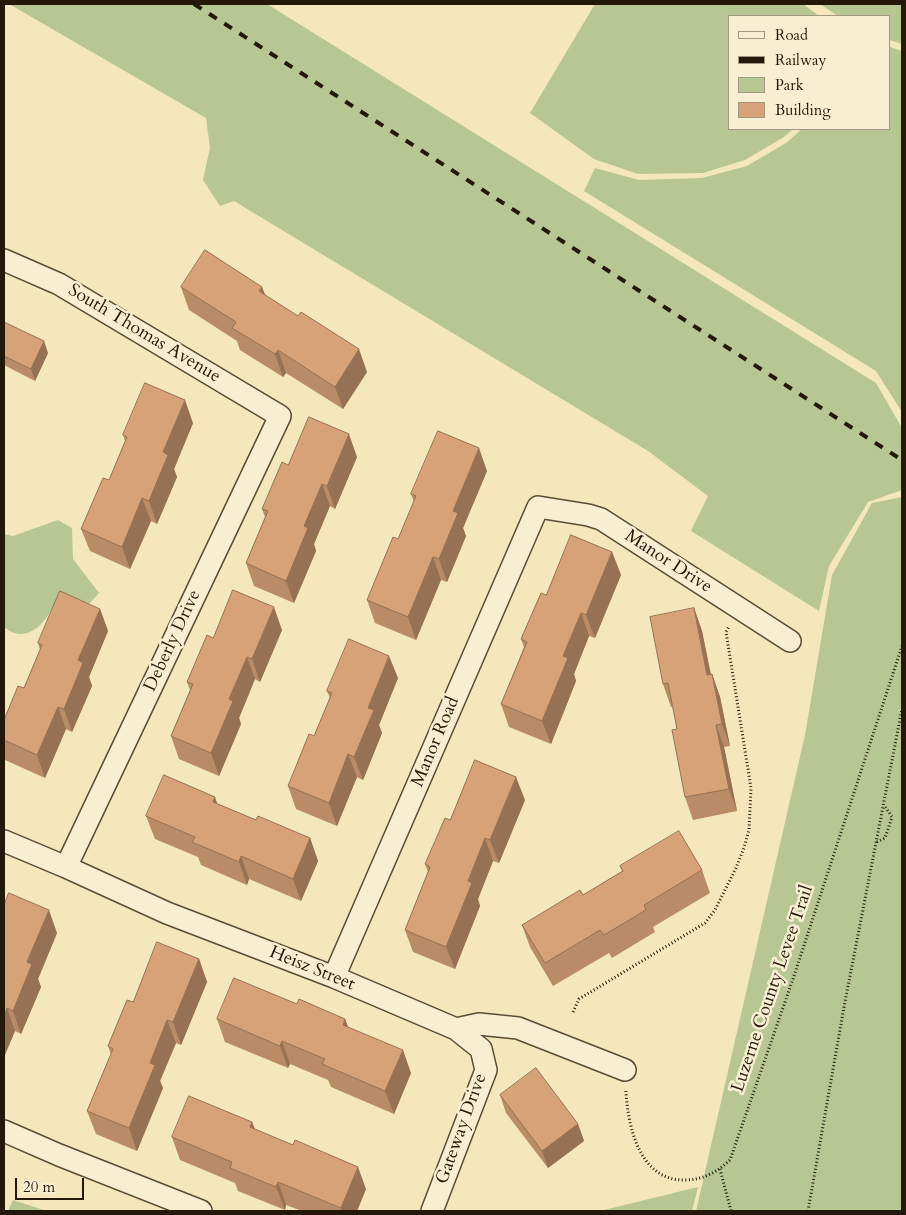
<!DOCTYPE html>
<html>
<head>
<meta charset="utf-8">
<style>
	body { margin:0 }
	#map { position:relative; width:906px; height:1215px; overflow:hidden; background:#f4e7bb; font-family:Cardo,serif }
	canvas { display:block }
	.frame { position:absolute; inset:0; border:5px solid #241808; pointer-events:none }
	.legend { position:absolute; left:728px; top:15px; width:162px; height:115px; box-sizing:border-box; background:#f8efd3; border:1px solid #a39982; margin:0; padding:6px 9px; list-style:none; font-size:15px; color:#241808 }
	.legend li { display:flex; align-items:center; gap:10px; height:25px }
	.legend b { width:25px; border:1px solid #a39982 }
	.scale { position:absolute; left:15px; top:1178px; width:69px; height:22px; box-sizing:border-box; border:2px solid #241808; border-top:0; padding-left:6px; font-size:15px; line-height:18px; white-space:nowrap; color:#241808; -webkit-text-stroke:4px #f8efd3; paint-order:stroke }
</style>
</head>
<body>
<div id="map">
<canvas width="906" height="1215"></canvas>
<div class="frame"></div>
<ul class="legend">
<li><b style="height:6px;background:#f8efd3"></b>Road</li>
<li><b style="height:6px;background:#241808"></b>Railway</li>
<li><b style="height:14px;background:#b7c693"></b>Park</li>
<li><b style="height:14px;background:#d7a277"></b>Building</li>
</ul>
<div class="scale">20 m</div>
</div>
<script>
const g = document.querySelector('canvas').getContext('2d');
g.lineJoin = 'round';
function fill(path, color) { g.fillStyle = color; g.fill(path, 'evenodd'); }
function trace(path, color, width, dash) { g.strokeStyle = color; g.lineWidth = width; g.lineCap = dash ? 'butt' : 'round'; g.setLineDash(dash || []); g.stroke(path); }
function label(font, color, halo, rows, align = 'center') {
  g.font = font + ' Cardo,serif'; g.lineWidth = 5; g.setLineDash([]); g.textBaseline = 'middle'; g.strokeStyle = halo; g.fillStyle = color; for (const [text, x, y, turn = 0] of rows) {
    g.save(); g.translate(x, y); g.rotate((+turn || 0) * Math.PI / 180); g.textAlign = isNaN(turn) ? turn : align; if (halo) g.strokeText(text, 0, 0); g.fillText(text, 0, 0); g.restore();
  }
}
const green = new Path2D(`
	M9,4H267L876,383L902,428V490L868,502L829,566L819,611L691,531L708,496L648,451L234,201L220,206L203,180L210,148L206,118Z
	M595,4H803L819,16H730V129H793L784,137L745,160L703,173L638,174L594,159L530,113Z
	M820,4H902V44L890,40V16H838Z
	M890,47L902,51V412L876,371L584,191L595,168L639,180L702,178L747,166L786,143L802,129H890Z
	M902,497V1211H696L805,735L832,575L872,503Z
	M58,520L72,528L73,559L99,593L89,604L58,599C49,614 37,639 14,633C11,632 7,629 4,627V534L13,536Z
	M698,1187L692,1211H600Z
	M13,1200L47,1211H8Z`);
const path = new Path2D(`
	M877,842L885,838L892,817L884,805
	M573,1012L579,999L705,923L715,910L736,868L744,848L749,830L751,788L726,632L729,626
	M626,1091C628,1128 640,1181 685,1180C703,1180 717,1172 730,1160L793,979L902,646
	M720,1169L731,1211
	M808,1211L844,1007L902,709`);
const minor = new Path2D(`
	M4,260L59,284L280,416L66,867
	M4,841L66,867L167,913L334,977L456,1029L479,1024L518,1028L625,1070
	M334,977L538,507L588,515L601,519L790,641
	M4,1131L59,1155L201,1211
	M432,1211L486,1070L481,1049L456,1029`);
const rail = new Path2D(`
	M194,4L902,460`);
const wall = new Path2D(`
	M181,287L265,295L367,372L343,409L286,373L283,377L240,350L237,341L189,310Z
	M4,322L48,353L35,381L4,365Z
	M193,423L174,469L177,477L157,524L151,521L130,569L90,551L81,529L109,480L125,441L123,435Z
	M357,457L335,509L330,506L314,544L316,551L294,603L254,586L246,563L265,517L262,509L288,465Z
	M487,471L463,528L466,536L447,582L441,580L416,640L375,623L367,600L398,539L414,502L411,494Z
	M612,552L621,575L595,638L589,636L574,674L576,681L551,744L509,727L501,704L524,647L521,639L546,595Z
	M694,608L702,631L711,674H712L720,697L730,746L724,747L737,811L693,820L685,797L677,729L673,707H671L663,684Z
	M100,609L108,631L89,677L92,686L72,732L66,729L45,778L5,760L4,757V720L24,688L40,650L38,643Z
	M282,630L260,682L255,679L239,718L241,724L219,776L179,759L171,736L190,690L187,682L213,638Z
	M398,678L379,725L382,733L363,780L357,777L337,826L296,809L288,786L314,736L330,698L327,691Z
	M525,800L499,863L493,861L478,899L480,906L455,969L413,952L405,930L428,872L425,864L450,820Z
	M218,804L256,820L310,838L318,861L301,901L249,879L247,885L201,865L198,857L155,839L146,816Z
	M620,866L702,870L710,893L653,927L655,932L612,958L609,953L553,986L530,947L522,925L583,895L622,871Z
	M4,905L57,933L38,979L41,987L21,1034L15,1031L4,1057Z
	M199,959L207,982L181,1045L176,1043L160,1081L163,1088L137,1151L96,1134L87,1111L111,1054L108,1046L133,1002Z
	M297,1004L345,1019L348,1027L411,1073L394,1114L331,1087L328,1080L290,1064L288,1068L225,1042L217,1019Z
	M500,1095L578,1124L584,1141L548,1168L506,1113Z
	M252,1122L255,1129L366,1189L357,1211H302L286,1205L285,1210L238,1191L235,1183L180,1160L172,1137Z`);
const shadedWall = new Path2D(`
	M262,287L271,309L259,291Z
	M44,341L48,353L35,381L31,369Z
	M359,349L367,372L343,409L335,387Z
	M278,350L286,373L283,377L275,354Z
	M185,400L193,423L174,469L177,477L157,524L149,501L163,452Z
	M349,434L357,457L335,509L327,486Z
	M479,448L487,471L463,528L466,536L447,582L439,559L453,511Z
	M322,484L330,506L314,544L316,551L294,603L286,581L304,526Z
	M142,498L151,521L130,569L122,547Z
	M612,552L621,575L595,638L586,615Z
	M433,557L441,580L416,640L408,617Z
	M274,607L282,630L260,682L252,659Z
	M694,608L702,631L715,698L707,675Z
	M100,609L108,631L89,677L92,686L72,732L64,709L78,660Z
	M581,613L589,636L574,674L576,681L551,744L542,721L563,656Z
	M389,656L398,678L379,725L382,733L363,780L354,757L368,708Z
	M247,657L255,679L239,718L241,724L219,776L211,753L229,699Z
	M712,674L720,697L730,746L722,724Z
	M58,707L66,729L45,778L37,755Z
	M716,725L724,747L737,811L729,789Z
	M348,754L357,777L337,826L329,803Z
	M516,777L525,800L499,863L490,840Z
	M215,797L223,820L213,802Z
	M310,838L318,861L301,901L293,879Z
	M485,838L493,861L478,899L480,906L455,969L446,947L468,881Z
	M241,856L249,879L247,885L239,862Z
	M49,910L57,933L38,979L41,987L21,1034L13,1011L27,962Z
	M199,959L207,982L181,1045L173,1022Z
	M7,1008L15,1031L4,1057V1015Z
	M345,1019L354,1042L343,1025Z
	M167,1020L176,1043L160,1081L163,1088L137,1151L129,1128L150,1063Z
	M282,1041L290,1064L288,1068L280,1046Z
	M403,1050L411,1073L394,1114L385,1091Z
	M252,1122L261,1145L250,1127Z
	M578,1124L584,1141L548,1168L542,1151Z
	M358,1167L366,1189L357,1211H342L341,1208Z
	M278,1182L286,1205L285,1210L276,1187Z`);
const building = new Path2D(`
	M205,250L262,287L259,291L298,316L301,312L359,349L335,387L278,350L275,354L232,328L236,322L181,287Z
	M4,322L44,341L31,369L4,356Z
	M145,383L185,400L163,452L168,455L149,501L142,498L122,547L81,529L103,478L109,480L127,437L123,435Z
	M309,417L349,434L327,486L322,484L304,526L308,528L286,581L246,563L268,511L262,509L282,462L288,465Z
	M438,431L479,448L453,511L458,513L439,559L433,557L408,617L367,600L393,537L398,539L416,496L411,494Z
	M571,535L612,552L586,615L581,613L563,656L568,658L542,721L501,704L527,642L521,639L541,593L546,595Z
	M233,590L274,607L252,659L247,657L229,699L233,701L211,753L171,736L193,684L187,682L207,635L213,638Z
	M60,591L100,609L78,660L83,663L64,709L58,707L37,755L4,740V720L18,686L24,688L42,645L38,643Z
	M694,608L707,675L712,674L722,724L716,725L729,789L685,797L672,730L677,729L668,683L663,684L650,617Z
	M349,639L389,656L368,708L374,710L354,757L348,754L329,803L288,786L309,734L314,736L332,693L327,691Z
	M475,760L516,777L490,840L485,838L468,881L472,883L446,947L405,930L430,867L425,864L445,818L450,820Z
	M164,775L215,797L213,802L256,820L258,816L310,838L293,879L241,856L239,862L192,842L195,837L146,816Z
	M679,831L702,870L644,905L646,910L604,935L600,930L545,963L522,925L580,890L583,895L623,871L620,866Z
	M9,893L49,910L27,962L32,964L13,1011L7,1008L4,1015V905Z
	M157,942L199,959L173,1022L167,1020L150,1063L155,1065L129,1128L87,1111L113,1049L108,1046L127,1000L133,1002Z
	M234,978L297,1004L299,999L345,1019L343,1025L403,1050L385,1091L322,1064L325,1059L282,1041L280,1046L217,1019Z
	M536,1068L578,1124L542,1151L500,1095Z
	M189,1096L252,1122L250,1127L293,1145L295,1140L358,1167L341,1208L278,1182L276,1187L230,1168L232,1162L172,1137Z`);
const streetNames = [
	["South Thomas Avenue",144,334,31],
	["Manor Drive",668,562,33],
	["Deberly Drive",173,641,-65],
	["Manor Road",436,742,-67],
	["Heisz Street",312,969,22],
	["Luzerne County Levee Trail",773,989,-71],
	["Gateway Drive",462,1129,-70]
];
fill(green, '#b7c693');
trace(minor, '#584c35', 24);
trace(path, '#241808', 3, [1, 2.5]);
trace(minor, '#f8efd3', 21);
trace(rail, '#241808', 4, [9, 9]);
fill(wall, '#b98b66');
fill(shadedWall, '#967153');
fill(building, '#d7a277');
trace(building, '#967153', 1);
label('18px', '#241808', '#f8efd3', streetNames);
</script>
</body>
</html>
